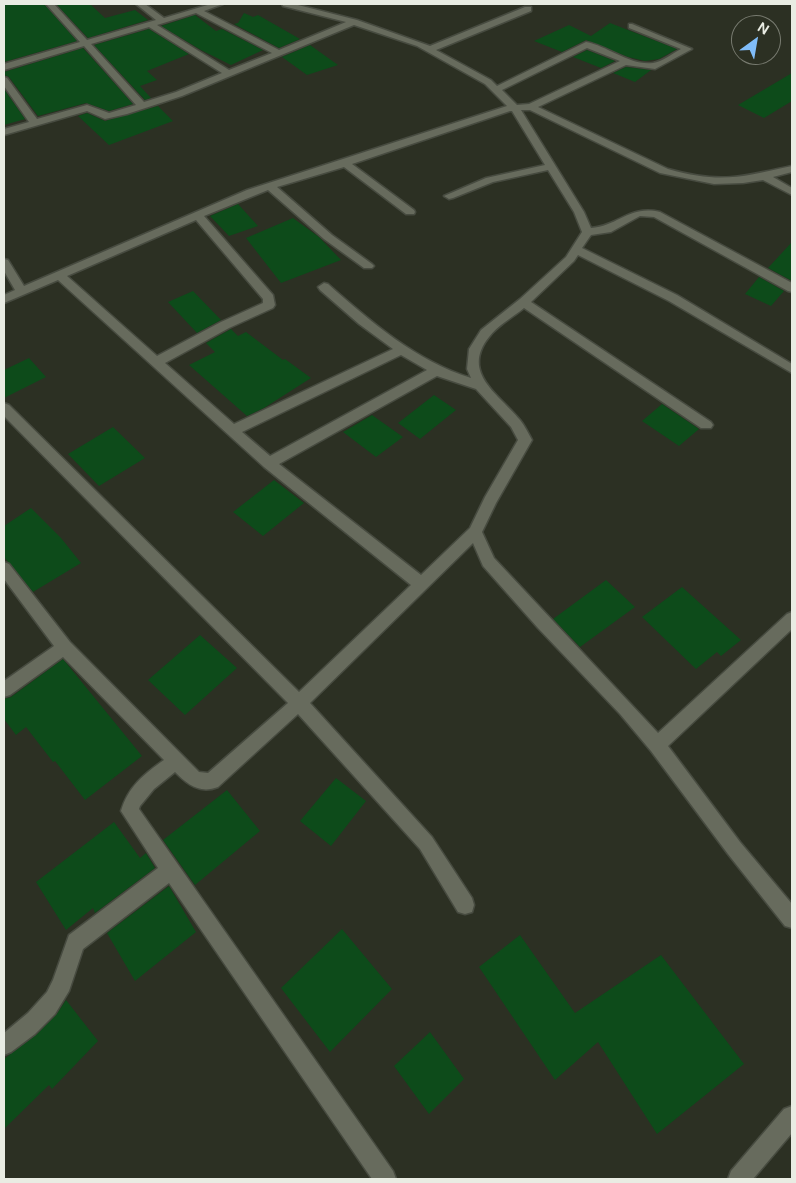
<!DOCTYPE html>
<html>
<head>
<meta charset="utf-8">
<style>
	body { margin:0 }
	#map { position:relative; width:796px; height:1183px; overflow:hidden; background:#2c3023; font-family:"DM Sans",sans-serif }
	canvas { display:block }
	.frame { position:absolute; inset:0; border:5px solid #e9ece3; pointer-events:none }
	.north { position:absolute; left:731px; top:15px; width:50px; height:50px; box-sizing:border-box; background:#2c3023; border:1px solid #787b70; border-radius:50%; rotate:32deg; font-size:14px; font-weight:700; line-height:20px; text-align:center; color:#e9ece3 }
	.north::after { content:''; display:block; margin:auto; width:18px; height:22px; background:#80bdfa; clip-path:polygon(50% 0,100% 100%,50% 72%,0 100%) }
</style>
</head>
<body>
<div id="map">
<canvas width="796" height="1183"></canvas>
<div class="frame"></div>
<div class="north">N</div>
</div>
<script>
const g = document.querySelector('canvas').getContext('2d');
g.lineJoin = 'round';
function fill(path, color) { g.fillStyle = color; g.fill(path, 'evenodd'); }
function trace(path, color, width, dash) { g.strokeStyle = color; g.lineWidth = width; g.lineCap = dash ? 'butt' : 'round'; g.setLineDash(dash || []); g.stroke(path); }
const building = new Path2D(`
	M4,4H44L77,41L4,62Z
	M56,4H90L105,18L135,10L148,20L88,38Z
	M244,13L253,17L258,15L300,39L279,48L234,24L238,23Z
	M195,15L216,31L222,29L263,50L231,65L201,50L161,26Z
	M610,23L677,49L659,59L645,61L628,57L586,40L562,52L534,41L569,25L591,36Z
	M149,29L189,54L147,71L157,80L140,86L151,98L145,100L94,45Z
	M310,45L338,65L307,75L282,57Z
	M83,48L133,104L109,111L86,103L38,116L9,77L4,75V72Z
	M587,50L615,61L601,68L573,57Z
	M626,67L651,70L635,82L613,73Z
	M792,73V101L764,118L738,105Z
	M4,89L25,119L4,125Z
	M158,106L173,121L109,145L78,116L87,113L105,121Z
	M238,204L258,226L229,236L210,216Z
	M293,218L319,237L341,260L281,283L246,238Z
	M792,242V281L768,268Z
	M759,277L784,291L771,306L745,294Z
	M193,291L221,320L197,333L168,302Z
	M231,329L238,336L246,332L283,360L285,359L311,378L264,408L247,416L189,365L215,352L206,343Z
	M29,358L46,377L4,398V370Z
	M434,395L456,410L420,439L398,423Z
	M662,404L699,429L679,446L642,421Z
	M372,415L403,437L376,457L343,432Z
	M113,427L145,458L99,486L68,454Z
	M274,480L304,503L263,536L233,512Z
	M31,508L61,538L81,563L33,592L4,557V526Z
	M606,580L635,607L580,647L553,619Z
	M682,587L741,640L721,656L717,652L696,669L642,617Z
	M200,635L237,668L185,715L148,680Z
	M63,659L142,756L85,800L55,761L53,762L26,727L16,735L4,719V699L11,697Z
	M336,778L366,801L331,846L300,821Z
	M227,790L260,831L195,885L163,840Z
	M114,822L140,858L146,853L155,868L95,913L93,908L66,930L36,882Z
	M169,886L196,932L135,981L107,933Z
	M342,929L392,989L330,1052L281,988Z
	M520,935L575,1013L661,955L744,1064L657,1134L598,1042L555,1080L479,967Z
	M66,1000L98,1041L52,1089L49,1085L4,1129V1059L36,1035L56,1015Z
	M430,1032L464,1079L429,1114L394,1066Z`);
const minor = new Path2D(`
	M46,4H54L87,40L156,20L136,4H145L164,18L211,4H223L204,11L279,50L346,22L283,6L282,4H294L357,20L430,46L525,7H531V11L436,50L491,80L497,86L586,42C608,46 630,66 653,63C662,62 673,53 681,49L629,28V24H632L692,49L655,69L626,65L538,107L668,169C721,184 741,177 792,166V172L773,177L792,188V195L763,180L743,183L714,184L660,173L530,110H521L584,212L591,228C619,226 629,205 660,212L792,283V292L788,291L654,217L640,216L611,232L591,235L582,248L677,295L792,364V373L669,301L578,255L574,261L531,302L711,422L713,425L711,428H701L524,308C513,317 497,326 489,337C460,373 500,395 520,420C525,426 528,433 532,440L496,503L482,532L494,558L658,733L787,614L792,612V629L668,746L740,842L792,904V928L785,926L728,854L651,751L620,714L538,628L483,566L473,543L310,703L432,837L472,898L474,905L472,912L465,914L458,912L420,849L298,714L218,787C200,794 188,785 175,772L154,789L140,806L139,809L393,1171L396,1179H372L169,883L83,949L69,991L55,1014L35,1034L11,1052L4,1055V1033L28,1013L47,992L53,980L69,935L158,868L121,811C128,787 144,774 164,760L63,657L10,695L4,697V681L54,646L4,579V562L9,564L70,642L199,772L208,773L288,703L4,416V403L9,405L299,692L411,585L264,467L58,280L4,303V295L15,290L4,271V259L8,260L24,286L247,190L507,106L485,84L417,46L354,25L182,96L127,114L105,119L87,111L4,135V129L29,122L4,86V77L7,78L37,119L87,105L109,113L136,105L84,46L4,70V64L80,42ZM196,13L272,53L229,70L157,25ZM149,27L222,73L176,92L144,102L91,44ZM587,48L620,61L529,104L517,105L502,90ZM510,111H512L545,165L486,178L444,196L449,199L453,198L493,182L548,170L574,212L582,232L566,257L520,299L481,330L469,349L467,369L471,378C416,361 371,322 328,284L324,283L318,287L320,290L359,324L393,349L234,424L165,363L229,328L273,308L275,305L273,295L204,216L268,190L324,239L364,268H372L374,266L372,264L332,235L277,187L344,167L406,214H414L415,212L414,210L352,164ZM196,220L263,299V303L221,322L157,356L67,276ZM401,355L427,370L270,456L242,432ZM437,376L476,389L511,427L518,440L485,497L470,528L421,575L279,464Z
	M792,1106V1133L753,1179H728L731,1171L784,1109Z`);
fill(building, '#0d4b1a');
trace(minor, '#474b40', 3);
fill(minor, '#676b5d');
</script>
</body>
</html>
